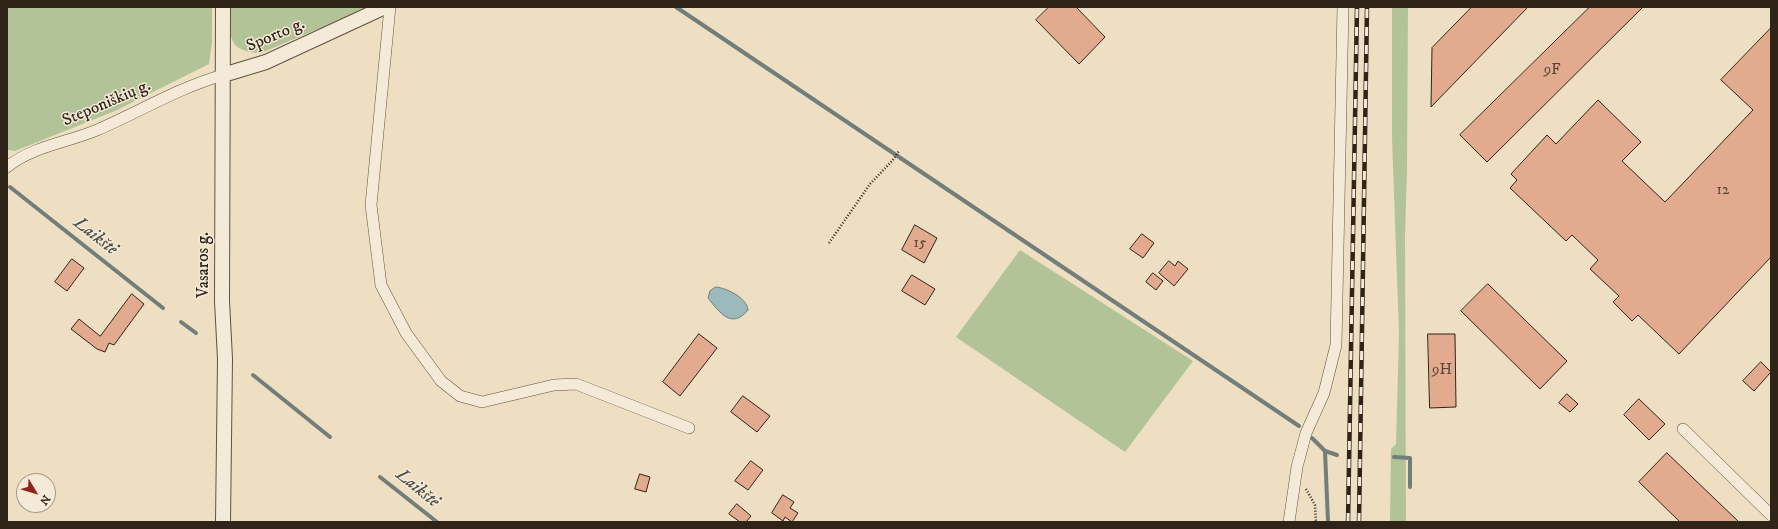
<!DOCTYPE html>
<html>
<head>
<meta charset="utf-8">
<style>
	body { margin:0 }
	#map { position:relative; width:1778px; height:529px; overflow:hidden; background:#eedfc2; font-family:"IM FELL DW Pica",serif }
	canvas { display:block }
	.frame { position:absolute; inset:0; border:8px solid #302318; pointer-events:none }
	.north { position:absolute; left:16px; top:473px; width:40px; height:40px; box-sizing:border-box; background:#f4ead7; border:1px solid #a69a8b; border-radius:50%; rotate:128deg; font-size:11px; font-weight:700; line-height:16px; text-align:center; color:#302318 }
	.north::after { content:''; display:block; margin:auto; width:14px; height:18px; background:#8f2418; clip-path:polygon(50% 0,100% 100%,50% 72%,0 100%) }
</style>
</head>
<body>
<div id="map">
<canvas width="1778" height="529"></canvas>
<div class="frame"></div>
<div class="north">N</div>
</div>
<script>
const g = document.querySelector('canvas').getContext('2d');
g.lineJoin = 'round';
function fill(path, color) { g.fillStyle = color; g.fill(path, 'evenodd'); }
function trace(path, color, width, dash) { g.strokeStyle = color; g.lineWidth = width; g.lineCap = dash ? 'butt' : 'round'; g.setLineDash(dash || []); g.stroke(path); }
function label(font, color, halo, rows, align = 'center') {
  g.font = font + ' "IM FELL DW Pica",serif'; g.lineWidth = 3; g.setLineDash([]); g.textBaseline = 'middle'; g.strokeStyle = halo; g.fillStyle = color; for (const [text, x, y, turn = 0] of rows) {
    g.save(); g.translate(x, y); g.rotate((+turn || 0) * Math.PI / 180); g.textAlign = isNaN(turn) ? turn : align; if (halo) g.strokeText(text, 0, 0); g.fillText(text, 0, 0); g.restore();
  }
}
const green = new Path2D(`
	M7,7H212V42L209,64L115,111L15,151L8,150Z
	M230,7H363V10L261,53C226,52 230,35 230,7Z
	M1392,7H1408L1407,170L1405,236L1406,522H1390L1391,449L1396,444L1399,334L1392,138Z
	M1020,250L1193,361L1125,452L956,337Z`);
const water = new Path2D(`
	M716,287C727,288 747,298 748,310C732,330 719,312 708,298L710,291Z`);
const stream = new Path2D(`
	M676,7L1299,426
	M10,187L163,308
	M181,322L196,333
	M253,375L330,437
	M1312,438L1325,451L1337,455
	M1325,451L1328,522
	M1394,457L1410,458V487
	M380,477L437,522`);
const building = new Path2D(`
	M1049,7H1076L1105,37L1079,64L1036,20Z
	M1472,7H1528L1431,107L1432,48Z
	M1590,7H1643L1487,162L1460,135Z
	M1771,28V257L1679,354L1638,315L1632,321L1613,302L1619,296L1590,269L1598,260L1572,235L1566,241L1510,188L1517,180L1511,174L1547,135L1556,144L1598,100L1641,142L1622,161L1665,202L1753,110L1721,80Z
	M915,225L937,238L924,263L902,250Z
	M1142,234L1154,243L1143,258L1130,249Z
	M72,259L84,268L67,291L55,282Z
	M1169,261L1175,266L1178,261L1188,269L1174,286L1159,273Z
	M1153,273L1163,281L1156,290L1146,282Z
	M912,275L935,289L925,305L902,291Z
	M1488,284L1567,361L1540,389L1461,311Z
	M132,294L144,304L114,345L109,343L105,352L97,349L71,329L79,319L100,336Z
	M699,334L717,348L680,396L663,382Z
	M1428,334H1455L1456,407L1430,408Z
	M1761,362L1771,372L1754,391L1743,381Z
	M1567,394L1578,404L1570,412L1559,403Z
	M743,396L770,416L757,432L731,412Z
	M1639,399L1665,424L1649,440L1624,415Z
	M1667,453L1739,522H1680L1639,482Z
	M751,461L763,470L748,490L735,481Z
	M640,474L650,477L646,492L635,489Z
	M783,495L794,502L790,508L798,513L792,522L785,517L783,521L772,513Z
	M737,504L751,516L746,522H740L729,514Z`);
const path = new Path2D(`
	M829,243L870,184L892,161L899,151
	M1306,489L1315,505L1316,522`);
const minor = new Path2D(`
	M390,7L371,205L381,285L406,333L441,381L460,396L482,402L554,385L576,384L689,428
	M7,167C33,146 66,143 97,130C139,112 178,88 223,75
	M1683,429L1771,515
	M1289,522L1297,467L1306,433L1324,393L1336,345L1343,7`);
const tertiary = new Path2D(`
	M223,7L222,301L225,359L223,522
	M223,75L266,62L385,7`);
const rail = new Path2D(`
	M1348,522L1357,7
	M1359,522L1367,7`);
const numberNames = [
	["9F",1552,71],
	["12",1723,191],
	["15",920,244],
	["9H",1442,371]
];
const streetNames = [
	["Sporto g.",276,36,-23],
	["Steponiškių g.",107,104,-23],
	["Vasaros g.",204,265,-90]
];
const waterNames = [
	["Laikštė",95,237,38],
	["Laikštė",417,489,39]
];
fill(green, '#b2c398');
fill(water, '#9cbabb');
trace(water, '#717e7a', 1);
trace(stream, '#717e7a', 4);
fill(building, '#e2aa8f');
trace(building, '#302318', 1);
trace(minor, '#605242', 12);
trace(tertiary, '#605242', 16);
trace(path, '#302318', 2.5, [1, 2]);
trace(minor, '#f4ead7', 11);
trace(tertiary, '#f4ead7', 14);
trace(rail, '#302318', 4.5);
trace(rail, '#f4ead7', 3, [9]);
label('15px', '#5c4536', null, numberNames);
label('17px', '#302318', '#f4ead7', streetNames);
label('italic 18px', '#505049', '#f4ead7', waterNames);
</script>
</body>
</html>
